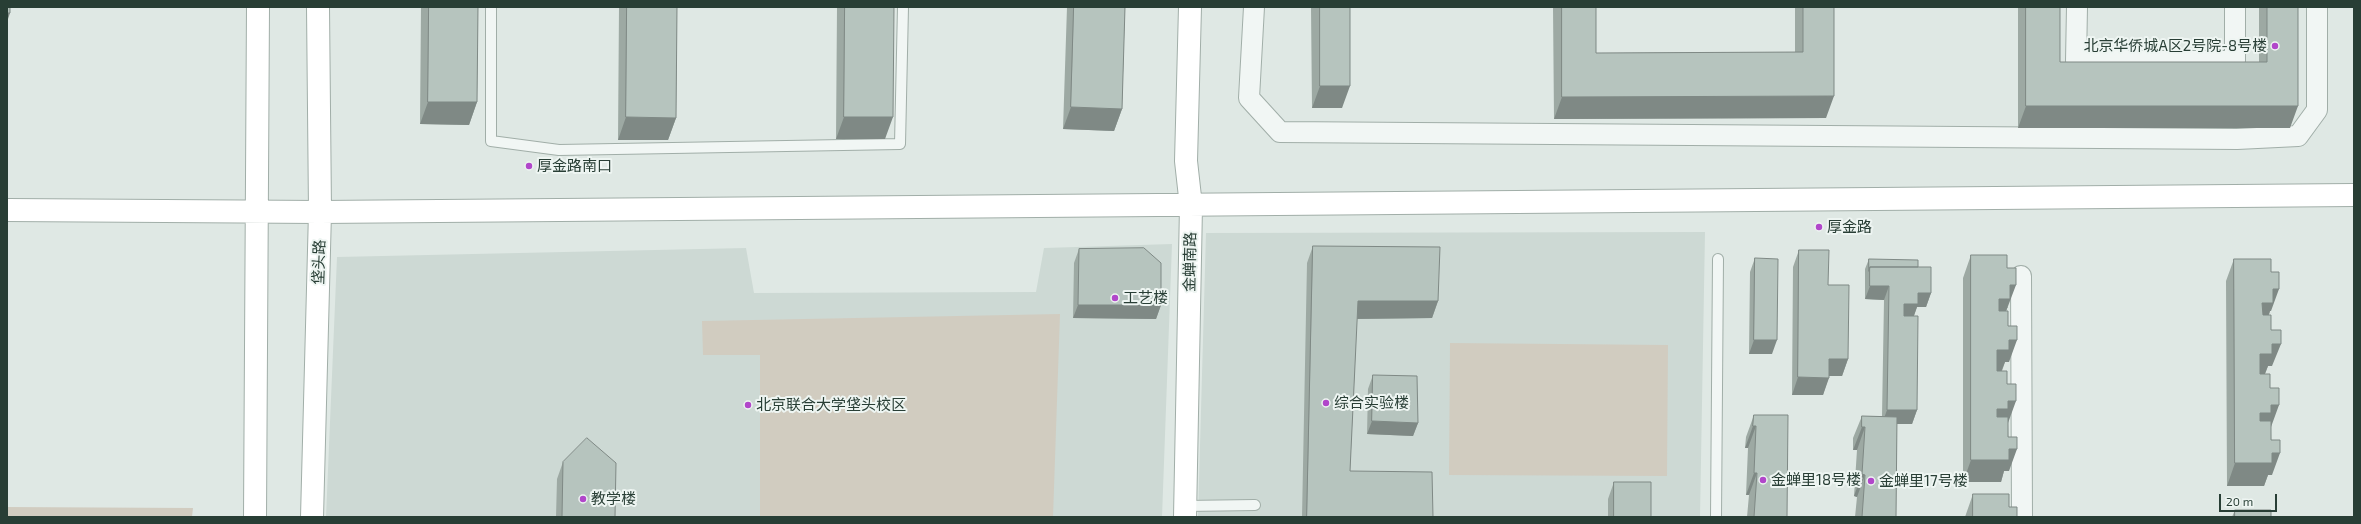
<!DOCTYPE html>
<html>
<head>
<meta charset="utf-8">
<style>
	body { margin:0 }
	#map { position:relative; width:2361px; height:524px; overflow:hidden; background:#dfe8e4; font-family:"Exo 2",sans-serif }
	canvas { display:block }
	.frame { position:absolute; inset:0; border:8px solid #283e35; pointer-events:none }
	.scale { position:absolute; left:2219px; top:494px; width:58px; height:18px; box-sizing:border-box; border:2px solid #283e35; border-top:0; padding-left:5px; font-size:12px; line-height:14px; white-space:nowrap; color:#283e35; -webkit-text-stroke:3px #eef5f2; paint-order:stroke }
</style>
</head>
<body>
<div id="map">
<canvas width="2361" height="524"></canvas>
<div class="frame"></div>
<div class="scale">20 m</div>
</div>
<script>
const g = document.querySelector('canvas').getContext('2d');
g.lineJoin = 'round';
function fill(path, color) { g.fillStyle = color; g.fill(path, 'evenodd'); }
function trace(path, color, width, dash) { g.strokeStyle = color; g.lineWidth = width; g.lineCap = dash ? 'butt' : 'round'; g.setLineDash(dash || []); g.stroke(path); }
function label(font, color, halo, rows, align = 'center') {
  g.font = font + ' "Exo 2","Noto Sans SC",sans-serif'; g.lineWidth = 4; g.setLineDash([]); g.textBaseline = 'middle'; g.strokeStyle = halo; g.fillStyle = color; for (const [text, x, y, turn = 0] of rows) {
    g.save(); g.translate(x, y); g.rotate((+turn || 0) * Math.PI / 180); g.textAlign = isNaN(turn) ? turn : align; if (halo) g.strokeText(text, 0, 0); g.fillText(text, 0, 0); g.restore();
  }
}
const built = new Path2D(`
	M1705,232L1700,517H1198L1206,233Z
	M1172,244L1162,517H326L337,257L746,248L754,293L1036,292L1044,248Z`);
const green = new Path2D(`
	M1060,314L1053,517H760V355H703L702,321Z
	M1450,343L1668,345L1667,476L1449,475Z
	M7,507L193,508L192,517H7Z`);
const lane = new Path2D(`
	M491,7V141L559,150L900,144L903,7
	M1185,506L1255,505
	M1716,517L1718,259`);
const street = new Path2D(`
	M1254,7L1249,98L1280,132L2237,139L2298,136L2317,110V7
	M2077,7L2076,61H2235V7
	M2021,276L2022,517`);
const secondary = new Path2D(`
	M7,210L320,212L2354,195
	M255,517L258,7
	M312,517L320,212L318,7
	M1185,517L1191,206L1186,161L1190,7`);
const wall = new Path2D(`
	M421,7H478L477,102L469,125L420,124Z
	M619,7H677L676,118L668,140H618Z
	M837,7H894L885,139H836Z
	M1067,7H1125L1122,109L1114,131L1063,129Z
	M1311,7H1350L1342,108H1312Z
	M1553,7H1596V53L1795,52V7H1834L1826,118L1554,119Z
	M2018,7H2060V62H2259V7H2298L2290,128H2018Z
	M1313,246L1438,301L1432,318L1357,319L1350,471L1433,517H1302L1307,263Z
	M1079,249L1161,305L1156,319L1073,318L1074,263Z
	M1799,250L1828,285L1848,359L1842,376H1829L1823,395H1792L1793,267Z
	M1971,255L2008,308H2007L2006,311L2009,362H2005L2002,371L2008,423L2009,471H2004L2001,482H1963V278Z
	M1755,258L1772,354H1749L1750,272Z
	M1869,259L1918,267L1931,293L1926,307H1917L1914,316L1917,410L1912,424H1897L1896,517H1855L1857,497L1854,496L1857,450H1853V438L1862,416H1882L1884,300L1865,299V269Z
	M2234,259L2271,272V311H2270L2269,315L2271,330L2272,366H2268L2265,374L2270,388L2272,475H2268L2264,486H2227L2226,281Z
	M1373,375L1418,423L1413,436L1367,434L1368,389Z
	M1754,415L1787,517H1747L1749,495H1746L1748,448H1745L1746,437Z
	M563,462L615,517H556L557,479Z
	M1614,482L1651,517H1608V499Z
	M1973,494L2009,507L2017,517H1965Z
	M2235,510L2271,517H2232Z`);
const shadedWall = new Path2D(`
	M7,13H10L7,22Z
	M1320,86H1350L1342,108H1312Z
	M1834,96L1826,118L1554,119L1562,97Z
	M428,102H477L469,125L420,124Z
	M2026,106H2298L2290,128H2018Z
	M1071,107L1122,109L1114,131L1063,129Z
	M626,117L676,118L668,140H618Z
	M844,117H893L885,139H836Z
	M2010,285H2016L2002,322H1991L1999,299Z
	M1870,286H1889L1884,300L1865,299Z
	M2273,289H2279L2271,311H2270L2265,325H2254L2262,303Z
	M1918,293H1931L1926,307H1917L1913,318H1899L1904,304Z
	M1358,301H1438L1432,318L1352,319Z
	M1078,305H1161L1156,319L1073,318Z
	M1754,340H1777L1772,354H1749Z
	M2009,340H2017L2009,362H2005L2001,372H1989L1997,350Z
	M2272,344H2281L2272,366H2268L2264,376H2252L2260,354Z
	M1829,359H1848L1842,376H1823Z
	M1798,377L1829,378L1823,395H1792Z
	M2008,401H2016L2008,423L1989,431L1997,409Z
	M2271,405H2279L2271,427L2252,435L2260,413Z
	M1887,410H1917L1912,424H1882Z
	M1372,421L1418,423L1413,436L1367,434Z
	M1753,426H1756L1748,448H1745Z
	M1862,427H1865L1857,450H1853Z
	M2009,449H2017L2009,471H2004L2001,482H1963L1971,460Z
	M2272,453H2280L2272,475H2268L2264,486H2227L2235,463Z
	M1754,473H1757L1749,495H1746Z
	M1862,474L1865,475L1857,497L1854,496Z`);
const building = new Path2D(`
	M7,7H10V13H7Z
	M429,7H478L477,102H428Z
	M627,7H677L676,118L626,117Z
	M845,7H894L893,117H844Z
	M1074,7H1125L1122,109L1071,107Z
	M1320,7H1350V86H1320Z
	M1562,7H1596V53L1803,52V7H1834V96L1562,97Z
	M2026,7H2060V62H2267V7H2298V106H2026Z
	M1313,246L1440,247L1438,301H1358L1350,471L1432,472L1433,517H1307Z
	M1144,248L1161,263V305H1078L1079,249Z
	M1799,250H1829L1828,285H1849L1848,359H1829V378L1798,377Z
	M1971,255H2007V268H2016V285H2010V299H1999V311H2008V326H2017V340H2009V350H1997V371H2007V384H2016V401H2008V409H1997V417H2008V437H2017V449H2009V460H1971Z
	M1755,258L1778,259L1777,340H1754Z
	M1869,259L1918,260V267H1870L1869,271Z
	M2234,259H2271V272H2279V289H2273V303H2262L2263,315H2271V330H2281V344H2272V354H2260V374H2270V388H2279V405H2271V413H2260V421H2271V440H2280V453H2272V463H2235Z
	M1870,267H1931V293H1918V304H1904V316H1918L1917,410H1887L1889,286H1870Z
	M1373,375L1417,376L1418,423L1372,421Z
	M1754,415H1788L1787,517H1754L1757,473H1754L1756,426H1753Z
	M1862,416L1897,417L1896,517H1862L1865,475L1862,474L1865,427H1862Z
	M587,438L616,463L615,517H562L563,462Z
	M1614,482H1651V517H1614Z
	M1973,494H2009V507H2017V517H1973Z
	M2235,510H2271V517H2235Z`);
const markers = [
	[2275,46,4,"#b146ca"],
	[529,166,4,"#b146ca"],
	[1819,227,4,"#b146ca"],
	[1115,298,4,"#b146ca"],
	[1326,403,4,"#b146ca"],
	[748,405,4,"#b146ca"],
	[1763,480,4,"#b146ca"],
	[1871,481,4,"#b146ca"],
	[583,499,4,"#b146ca"]
];
const poiNames = [
	["北京华侨城A区2号院-8号楼",2267,46,"right"],
	["厚金路南口",537,166],
	["厚金路",1827,227],
	["工艺楼",1123,298],
	["综合实验楼",1334,403],
	["北京联合大学垡头校区",756,405],
	["金蝉里18号楼",1771,480],
	["金蝉里17号楼",1879,481],
	["教学楼",591,499]
];
const streetNames = [
	["垡头路",319,262,-88],
	["金蝉南路",1190,262,-89]
];
fill(built, '#cdd9d4');
fill(green, '#d1ccc0');
trace(lane, '#a1aea8', 12);
trace(street, '#a1aea8', 22);
trace(secondary, '#a1aea8', 24);
trace(lane, '#f1f6f4', 10);
trace(street, '#f1f6f4', 20);
trace(secondary, '#fff', 22);
fill(wall, '#9da9a3');
fill(shadedWall, '#7f8985');
fill(building, '#b6c4be');
trace(building, '#7f8985', 1);
for (const [x, y, r, color] of markers) { const dot = new Path2D(); dot.arc(x, y, r, 0, 2 * Math.PI); g.fillStyle = color; g.fill(dot); trace(dot, '#eef5f2', 1.5); }
label('15px', '#283e35', '#eef5f2', poiNames, 'left');
label('15px', '#283e35', '#eef5f2', streetNames);
</script>
</body>
</html>
